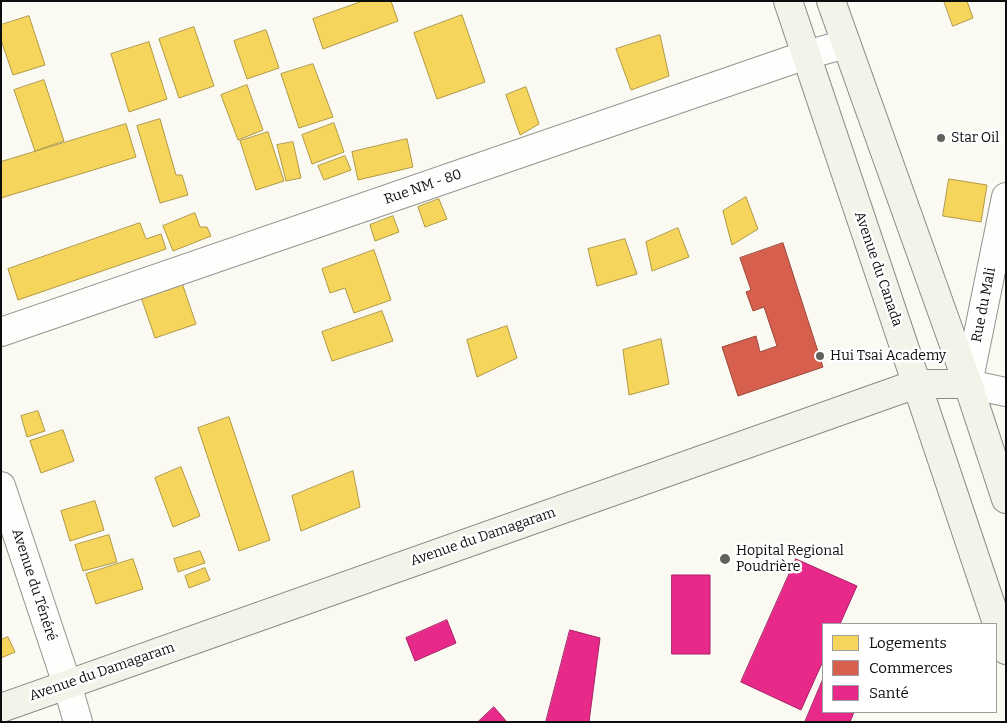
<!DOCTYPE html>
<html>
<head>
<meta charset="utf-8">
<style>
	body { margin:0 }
	#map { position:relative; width:1007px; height:723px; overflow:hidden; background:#faf9f2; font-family:Bitter,serif }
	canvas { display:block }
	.frame { position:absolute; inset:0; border:2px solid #0d0d0d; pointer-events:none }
	.legend { position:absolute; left:822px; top:623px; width:175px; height:90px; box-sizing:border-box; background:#fff; border:1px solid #9e9e9e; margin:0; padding:6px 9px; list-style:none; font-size:15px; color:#0d0d0d }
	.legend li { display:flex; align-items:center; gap:10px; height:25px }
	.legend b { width:25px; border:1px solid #9e9e9e }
</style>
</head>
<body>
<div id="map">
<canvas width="1007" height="723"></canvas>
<div class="frame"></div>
<ul class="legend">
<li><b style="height:14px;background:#f6d55c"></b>Logements</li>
<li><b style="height:14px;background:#d6604d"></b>Commerces</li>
<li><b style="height:14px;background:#e7298a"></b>Santé</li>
</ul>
</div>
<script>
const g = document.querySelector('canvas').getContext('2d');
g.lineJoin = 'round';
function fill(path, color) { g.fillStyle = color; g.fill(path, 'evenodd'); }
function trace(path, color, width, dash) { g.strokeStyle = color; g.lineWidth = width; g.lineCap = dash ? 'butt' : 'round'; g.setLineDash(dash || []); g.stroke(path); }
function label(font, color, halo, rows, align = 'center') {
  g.font = font + ' Bitter,serif'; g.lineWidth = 5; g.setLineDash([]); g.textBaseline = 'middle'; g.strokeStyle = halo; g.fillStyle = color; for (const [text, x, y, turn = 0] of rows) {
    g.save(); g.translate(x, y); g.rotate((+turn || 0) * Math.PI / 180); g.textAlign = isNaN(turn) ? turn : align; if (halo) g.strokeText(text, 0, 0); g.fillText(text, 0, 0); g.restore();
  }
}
const homes = new Path2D(`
	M363,1H391L398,21L323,49L313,19Z
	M944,1H967L973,18L953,26Z
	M462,15L485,82L437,99L414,33Z
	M29,16L45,65L13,75L1,40V25Z
	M194,27L214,86L179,98L159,39Z
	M266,30L279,68L247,79L234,41Z
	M660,35L669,76L631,90L616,49Z
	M149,42L167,99L129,112L111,54Z
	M313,64L333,117L299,128L281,74Z
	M44,80L64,141L35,151L14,90Z
	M247,85L263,130L238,140L221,95Z
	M526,87L539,124L520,135L506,95Z
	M160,119L176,175H182L188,195L160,203L137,126Z
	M334,123L344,152L312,164L302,135Z
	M126,124L136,157L1,198V162Z
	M268,132L284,181L256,190L240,141Z
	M407,139L413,167L358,180L352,152Z
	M293,142L301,178L286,181L277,145Z
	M345,156L351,170L324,180L318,166Z
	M949,179L987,185L981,222L943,216Z
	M746,197L758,229L732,245L723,211Z
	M439,199L447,219L425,227L418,207Z
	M195,213L200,227H207L211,236L173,251L163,226Z
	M393,216L399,232L375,241L370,225Z
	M140,223L146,239L161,234L166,249L18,300L8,269Z
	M678,228L689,257L652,271L646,242Z
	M625,239L637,274L597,286L588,249Z
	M374,250L391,300L354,313L345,288L330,293L322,269Z
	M182,283L196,324L155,338L141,297Z
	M382,311L393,341L332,361L322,332Z
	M507,326L517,358L477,377L467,340Z
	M661,339L669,384L629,395L623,350Z
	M38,411L45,431L27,437L21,416Z
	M229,417L270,540L239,551L198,428Z
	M63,430L74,461L41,473L30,441Z
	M181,467L200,516L173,527L155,478Z
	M353,471L360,507L301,531L292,496Z
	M95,501L104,530L70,541L61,511Z
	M109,535L117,562L83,571L75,545Z
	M200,551L205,563L178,572L174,559Z
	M133,559L143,589L96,604L86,574Z
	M205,568L210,580L189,588L185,576Z
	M8,637L15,652L1,658V640Z`);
const shops = new Path2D(`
	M783,243L823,367L738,396L722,347L756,336L760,352L777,346L764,307L753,311L746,292L751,290L740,258Z`);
const health = new Path2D(`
	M796,559L857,586L840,624H823V661L801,710L741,682Z
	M672,575H710V654H672Z
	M447,620L456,643L415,661L406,638Z
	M570,630L600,638L589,722H546Z
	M823,679V712H854L850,722H805Z
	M494,707L507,722H478Z`);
const street = new Path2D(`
	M1006,197L968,384L1006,392
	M1,332L806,55L846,44
	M1,486L67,684L78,722`);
const secondary = new Path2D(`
	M788,1L1006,650
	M831,1L968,384L1006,499
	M1,708L916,384H968`);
const markers = [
	[941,138,5,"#60605d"],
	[820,356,5,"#60605d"],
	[725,559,6,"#60605d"]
];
const poiNames = [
	["Star Oil",951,138],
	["Hui Tsai Academy",830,356],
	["Hopital Regional",736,551],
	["Poudrière",736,567]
];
const streetNames = [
	["Rue NM - 80",423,187,-19],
	["Avenue du Canada",878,269,71],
	["Rue du Mali",984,305,-79],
	["Avenue du Damagaram",483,537,-19],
	["Avenue du Ténéré",34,585,72],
	["Avenue du Damagaram",102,672,-19]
];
fill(homes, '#f6d55c');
trace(homes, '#b09944', 1);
fill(shops, '#d6604d');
trace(shops, '#9a473a', 1);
fill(health, '#e7298a');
trace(health, '#a62164', 1);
trace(street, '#949390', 30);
trace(secondary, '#8a8a87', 30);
trace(street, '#fefefd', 28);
trace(secondary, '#f4f3ea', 28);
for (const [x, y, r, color] of markers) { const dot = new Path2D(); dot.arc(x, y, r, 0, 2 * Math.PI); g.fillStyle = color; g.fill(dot); trace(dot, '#fff', 2); }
label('14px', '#0d0d0d', '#fff', poiNames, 'left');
label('14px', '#0d0d0d', '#fff', streetNames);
</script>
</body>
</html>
